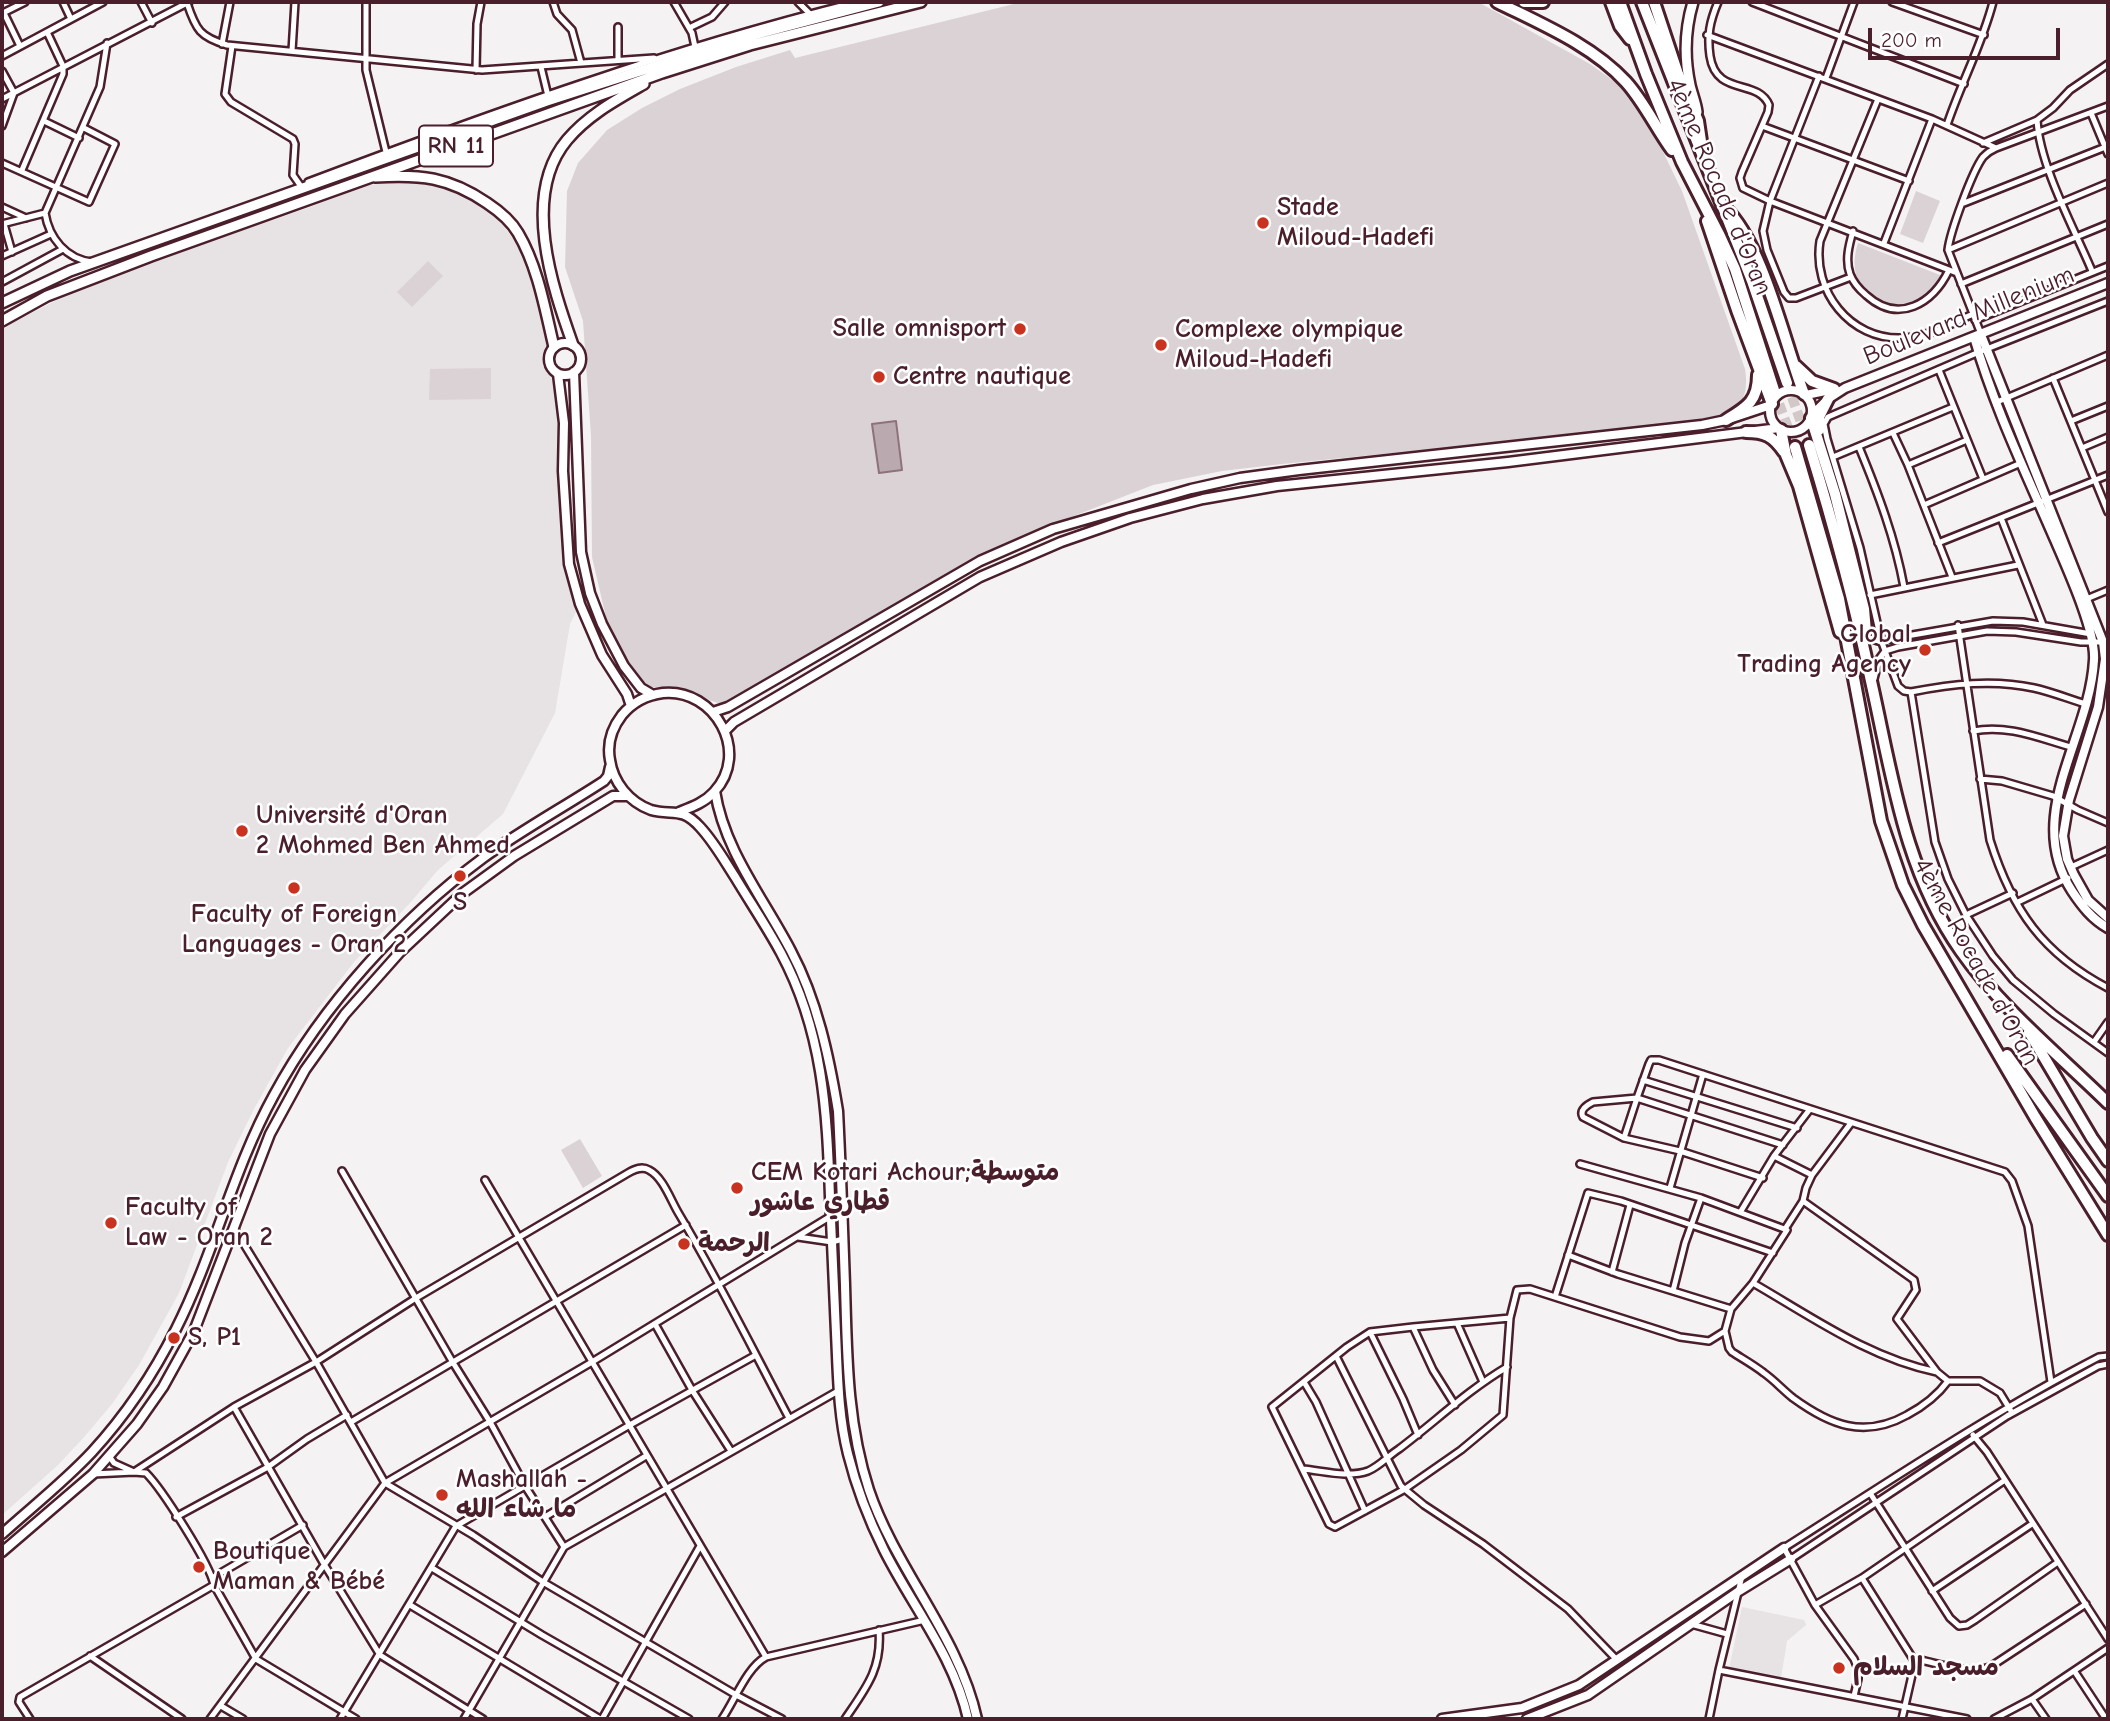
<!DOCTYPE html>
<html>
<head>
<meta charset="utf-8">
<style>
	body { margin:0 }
	#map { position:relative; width:2110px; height:1721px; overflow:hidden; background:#f4f2f2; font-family:"Comic Neue",sans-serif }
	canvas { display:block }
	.frame { position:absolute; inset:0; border:4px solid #4a1f2b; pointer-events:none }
	.scale { position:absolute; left:1868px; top:28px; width:192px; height:32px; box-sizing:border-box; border:4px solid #4a1f2b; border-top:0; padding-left:9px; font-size:21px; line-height:24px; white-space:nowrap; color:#4a1f2b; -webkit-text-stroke:5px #fff; paint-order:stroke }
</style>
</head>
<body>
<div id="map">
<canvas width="2110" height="1721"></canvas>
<div class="frame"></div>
<div class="scale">200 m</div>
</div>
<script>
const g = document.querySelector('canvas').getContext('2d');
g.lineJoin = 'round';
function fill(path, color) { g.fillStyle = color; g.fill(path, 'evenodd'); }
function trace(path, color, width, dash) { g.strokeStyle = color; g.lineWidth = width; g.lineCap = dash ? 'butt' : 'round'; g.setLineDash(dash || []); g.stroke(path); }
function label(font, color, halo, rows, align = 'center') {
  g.font = font + ' "Comic Neue","Playpen Sans Arabic",sans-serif'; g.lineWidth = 5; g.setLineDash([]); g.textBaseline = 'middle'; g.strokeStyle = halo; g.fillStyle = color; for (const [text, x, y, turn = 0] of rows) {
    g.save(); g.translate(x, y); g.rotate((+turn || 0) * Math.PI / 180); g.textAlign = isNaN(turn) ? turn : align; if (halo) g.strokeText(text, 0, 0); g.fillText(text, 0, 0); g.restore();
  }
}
const built = new Path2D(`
	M407,180L445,186L470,197L498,219L518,245L541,296L551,334L543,366L560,389L565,524L580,604L570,624L555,713L503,814L438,870L410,903L354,962L288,1048L254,1109L228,1162L179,1293L139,1365L112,1404L85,1436L58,1465L2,1515V328L81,288L143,264L308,208L363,186Z
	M1742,1607L1804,1620L1806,1625L1787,1641L1781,1678L1729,1669Z`);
const green = new Path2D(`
	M1022,2H1478L1590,64L1625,89L1653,131L1682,191L1745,369C1754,424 1706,419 1666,426L1282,464L1222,471L1153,485L1028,534L956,569L721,704L679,690L643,686L608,626L592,557L591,436L583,321L565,267L567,191L578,163L607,130L642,108L680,89L736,67L790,50L795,58Z
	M1916,191L1940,201L1923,243L1900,234Z
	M1858,243L1945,277C1910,331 1838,302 1858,243Z
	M428,261L443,276L412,307L397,292Z
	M491,368V399L429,400L430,369Z
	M580,1139L602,1176L583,1188L561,1150Z`);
const water = new Path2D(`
	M896,421L902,470L879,473L872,424Z`);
const motorwayTunnel = new Path2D(`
	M1787,383L1809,445
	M1774,390L1795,447`);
const minor = new Path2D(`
	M63,2L71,19
	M141,2L152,23
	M366,2V70L386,152
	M553,2L557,14L572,30L581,63
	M674,2L692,33L695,47
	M798,2L810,14
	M1718,2C1710,21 1707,35 1710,56C1716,97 1758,78 1769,105L1768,112L1742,172L1740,178L1743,188L1770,201L1957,273
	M1752,2L1964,84
	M1892,2L1984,35
	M187,3C196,30 200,37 227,45L482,70L654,58
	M3,13L25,2
	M4,13L20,46
	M689,28L712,17L725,2
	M1707,35L1932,119L1996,148
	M222,44L230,2
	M232,46L225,94L231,102L293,139L295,144L293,175L300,185
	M292,51L295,2
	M2,56L103,2
	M618,60V27
	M541,67L548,96
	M476,70L477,24L481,2
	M2,71L14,93L2,126
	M1819,76L1770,201L1763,231L1767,250L1784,292L1789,298H1796L1851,277
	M1826,78L1854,2
	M2,99L189,2
	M1878,99L1820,241C1812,291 1850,340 1902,338C1928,337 1951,324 1973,314
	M2091,113L2108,154
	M2037,120C2040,167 2074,228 2092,271
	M44,121L79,138
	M1947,125C1961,83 1982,45 1993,2
	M1762,126L1909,181
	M1983,143L2037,120L2053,108L2070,90L2108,64
	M2,163L89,202L115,144L84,128
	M22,170L63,74V66L47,32
	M308,182C488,114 671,48 857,2
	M1964,203L2108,146
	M2,207L26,218
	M2,224L45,213
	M4,224L12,252
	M1853,231C1849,245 1845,260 1850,274C1853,282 1860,290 1866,295C1899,325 1933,303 1949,270
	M1884,243L1932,119
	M1948,250L2108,183
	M2,256L51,234
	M92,262C66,259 49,238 45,213L100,87L107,43
	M2,282L63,249
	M1961,284L2108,224
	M2108,301L1979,352L1828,417L1824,424L1827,439L1860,548L1881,640L1898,686L1904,691L1911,692L1935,842L1948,879L1966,915L1993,956L2013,980L2054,1014L2108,1053
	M1975,320L2108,266
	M1981,334L1948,250C1950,232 1972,172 1983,157C1987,153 1991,150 1996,148L2108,106
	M1939,370L1983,479
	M2053,378L2108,512
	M1997,402L2108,355
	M2071,421L2108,406
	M1893,433L1908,465L1952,577
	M1859,447C1878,493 1895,538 1904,587
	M2082,448L2108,437
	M1833,457L1953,407
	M1908,465L1967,440
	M1924,505L2021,463
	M2001,518L2043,625
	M1938,543L2108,475
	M1870,595L2018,565
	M2084,600L2108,590
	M1958,625L1990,840C2012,910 2043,954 2108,988
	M1867,637L1878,641L1993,621L2023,622L2091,634
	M1874,679L1879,659L1885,651L1898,647L1987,631L2016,632L2081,642H2103
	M1911,692C1952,684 1993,679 2034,688C2052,692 2069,699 2086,704
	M1973,731C2007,724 2039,738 2071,747
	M1980,779L2002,781L2053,796L2078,810L2108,823
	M2071,867L2108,850
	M2018,902L2068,878
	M1966,915L2013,893
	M2094,1042L2108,1022
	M1643,1080L1797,1128
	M1624,1138L1637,1098L1783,1145
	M1774,1156L1812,1175
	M342,1171L452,1361L490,1422L525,1486L564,1547
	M1763,1178L1680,1151L1624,1138L1583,1117C1579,1110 1587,1105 1593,1102L1637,1098L1649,1064L1651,1060H1659L2005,1172L2012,1181L2028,1226L2051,1382
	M485,1180L766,1657
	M1670,1188L1703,1074
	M1803,1201L1914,1280L1916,1290L1897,1319L1937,1372L1948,1381H1980L2000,1393L2011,1411
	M1741,1211L1774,1156L1810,1109
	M234,1228L316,1362L385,1483L473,1535L543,1582L738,1696L782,1719
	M1785,1229L1803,1201L1806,1188L1812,1175L1851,1123
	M798,1237L832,1242L843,1239
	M1568,1255L1618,1274L1731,1309
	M1612,1272L1630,1205
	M1753,1283C1812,1317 1869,1358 1937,1372
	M1673,1291L1685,1243L1701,1198
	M1555,1297L1588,1193L1621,1201L1773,1253
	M1457,1323L1483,1382
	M655,1324L692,1390L731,1451
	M1413,1327L1510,1318
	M1725,1331L1729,1348L1732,1352C1743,1359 1754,1365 1764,1373C1774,1380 1783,1390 1793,1398C1830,1425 1864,1439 1907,1415C1924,1406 1937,1396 1948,1381
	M1370,1332L1403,1399L1418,1435
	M1336,1356L1401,1486L1424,1505L1483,1544L1568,1609L1617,1660
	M1304,1382L1316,1402L1365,1511
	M1455,1405L1433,1370L1413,1327L1370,1332L1347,1347L1272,1407L1329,1524L1335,1527L1405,1489L1461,1450L1503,1415L1510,1318L1517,1290L1530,1289L1680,1337L1709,1341L1725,1331L1731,1309L1753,1283L1787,1230L1701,1198L1580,1164
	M234,1407L324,1564L380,1655L483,1719
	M351,1422L686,1225
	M1973,1435L1987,1452L2108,1639
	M1303,1469C1324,1471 1348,1478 1368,1471C1380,1466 1388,1456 1399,1449C1435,1422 1468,1390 1507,1367
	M134,1472L234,1407L316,1362L416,1298L628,1173C635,1169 642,1166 649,1170C663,1177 671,1201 679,1214C719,1281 753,1350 789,1418
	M134,1472L146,1473C162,1489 210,1564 214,1585L256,1659L356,1719
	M93,1474L134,1472L114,1463L109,1456
	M1870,1493L1950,1618L1959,1626L1967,1625L1975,1620L2058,1562
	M176,1517L268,1467L307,1439L347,1415
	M545,1517L646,1456
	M1791,1559L2007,1416L2098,1366L2108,1364
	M432,1568L542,1635L689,1719
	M212,1578L303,1525
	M1862,1578L1915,1662L1920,1660C1941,1664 1970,1675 1990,1667L2086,1604
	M1932,1591L2032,1524
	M410,1605L600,1719
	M1815,1605L1862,1578L2005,1480
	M1691,1624L1727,1634
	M90,1656L182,1719
	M1719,1670L1967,1719
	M2075,1672L2106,1719
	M1854,1696L1858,1679V1669L1854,1659L1815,1605L1784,1548C1888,1482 1991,1413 2099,1357L2108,1356
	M2032,1699L2046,1719
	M221,1706L243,1719
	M30,1719L19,1702L20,1697L214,1585
	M210,1719L385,1483L592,1362L831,1216L842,1213
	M340,1719L456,1526L628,1426L756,1355
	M464,1719L564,1547L838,1391
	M602,1719L700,1546
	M722,1719C735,1700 747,1667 766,1657L925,1620
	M845,1719C866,1688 882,1669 879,1630
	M1709,1719L1719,1670L1742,1576
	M1902,1719L1915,1662
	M1994,1719L2032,1699L2108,1648`);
const secondary = new Path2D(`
	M1981,335L2103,642L2105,659L2098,707L2069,800L2063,836L2067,859L2074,875L2088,900L2108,918
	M1974,337C1994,407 2026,473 2055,540C2067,568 2096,631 2094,660C2090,738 2023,815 2072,891C2082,906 2092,919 2108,928
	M549 359a16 16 0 1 1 32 0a16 16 0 1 1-32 0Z
	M574,372L581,552L590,593L602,624L624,666L641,688L653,695
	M558,374L564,423L563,471L569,564L580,604L602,655L627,694L631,706
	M1770 411a21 21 0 1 1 42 0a21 21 0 1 1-42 0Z
	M1806,395L1835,389
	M1812,415L1828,399L1845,388L2108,283
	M713,712L728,707L980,561L1053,529L1191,489L1240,478L1299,470L1702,425L1726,420L1771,405
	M725,731L734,722L980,577L1061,542L1130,518L1203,499L1277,486L1508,462L1779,428
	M715,791C724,850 764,899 791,951C817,1000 829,1056 838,1111C841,1169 843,1227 845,1285C847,1355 847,1423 869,1490C896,1570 959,1636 977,1719
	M679,812C692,807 704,803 714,792C751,753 715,688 663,693C647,695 632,703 622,715C612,728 607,744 610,760C613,782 629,802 651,810C672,816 681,806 700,827C714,842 724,860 735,877C750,902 767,927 781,953C823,1031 827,1110 830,1197C832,1242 834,1287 836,1333C838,1373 838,1414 848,1454C856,1486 869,1520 884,1550C912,1606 954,1656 968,1719
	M2,1534C32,1507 65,1481 92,1452C125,1416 154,1373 176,1329C214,1254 233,1169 274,1095C322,1006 402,918 483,858C522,830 564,807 604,781L608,776L610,767
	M2,1552L93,1474L137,1424L163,1387L194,1331L270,1134L305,1070L345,1014L400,952L463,893L514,856L613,796H627
	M1442,1719L1522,1708L1579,1685L1784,1548
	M1527,1719L1588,1695L1739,1591L1791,1559`);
const trunk = new Path2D(`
	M1693,2C1685,29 1684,57 1690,85C1692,94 1696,103 1697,112
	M375,177C420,174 449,177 487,203C499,211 511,221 518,233C538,267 545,309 554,347
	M2,303L70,271L547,101L746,37L879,2
	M2,321L47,296L151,256L662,73L750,45L921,2
	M573,345C552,286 521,195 567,140C588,115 616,100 644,84`);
const motorway = new Path2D(`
	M1497,2C1541,24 1592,45 1626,82C1644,102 1656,128 1672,150
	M1524,2H1543
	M1611,2L1620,26L1630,39
	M1620,2L1646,74L1682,162L1720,236L1735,269L1774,390
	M1642,2L1752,281L1787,383
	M1654,2L1678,74L1698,121L1702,148
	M1725,208C1763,244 1784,342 1804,394
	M1707,221L1737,310L1772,404
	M1796,366L1812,381L1834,389
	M1811,418L1835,494L1864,609L1866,632
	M1726,420C1747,407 1758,401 1758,375
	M1781,430L1786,455L1799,486L1840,632
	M1819,430V417L1828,399
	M1746,432C1765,432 1773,436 1784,452
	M1809,445C1833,523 1854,601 1871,681C1892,774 1904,870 1961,951C2001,1008 2058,1054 2108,1103
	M1795,447L1839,599L1881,821L1903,885L1923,925L2035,1117L2108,1235
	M2029,1032L2092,1138L2108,1161
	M2007,1055L2108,1196`);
const markers = [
	[1263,223,7,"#c8321e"],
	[1020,329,7,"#c8321e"],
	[1161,345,7,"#c8321e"],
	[879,377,7,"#c8321e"],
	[1925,650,7,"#c8321e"],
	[242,831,7,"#c8321e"],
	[460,876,7,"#c8321e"],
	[294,888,7,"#c8321e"],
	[737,1188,7,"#c8321e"],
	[111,1223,7,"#c8321e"],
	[684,1244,7,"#c8321e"],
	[174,1338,7,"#c8321e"],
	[442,1495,7,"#c8321e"],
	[199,1567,7,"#c8321e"],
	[1839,1668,7,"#c8321e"]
];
const shields = [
	[456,146,74]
];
const shieldNames = [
	["RN 11",456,146]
];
const streetNames = [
	["4ème Rocade d'Oran",1719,187,67],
	["Boulevard Millenium",1969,316,-22],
	["4ème Rocade d'Oran",1976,962,61]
];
const poiNames = [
	["Stade",1277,208],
	["Miloud-Hadefi",1277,238],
	["Salle omnisport",1006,329,"right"],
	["Complexe olympique",1175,330],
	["Miloud-Hadefi",1175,360],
	["Centre nautique",893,377],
	["Global",1911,635,"right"],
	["Trading Agency",1911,665,"right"],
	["Université d'Oran",256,816],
	["2 Mohmed Ben Ahmed",256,846],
	["S",460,903,"center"],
	["Faculty of Foreign",294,915,"center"],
	["Languages - Oran 2",294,945,"center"],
	["CEM Kotari Achour;متوسطة",751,1173],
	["قطاري عاشور",751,1203],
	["Faculty of",125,1208],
	["Law - Oran 2",125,1238],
	["الرحمة",698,1244],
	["S, P1",188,1338],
	["Mashallah -",456,1480],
	["ما شاء الله",456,1510],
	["Boutique",213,1552],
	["Maman & Bébé",213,1582],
	["مسجد السلام",1853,1668]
];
fill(built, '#e7e2e3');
fill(green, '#dbd2d5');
fill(water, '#baa9ae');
trace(water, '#8d727a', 2);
trace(motorwayTunnel, '#d2c8ca', 10, [10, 5]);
trace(minor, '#4a1f2b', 10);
trace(secondary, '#4a1f2b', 13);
trace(trunk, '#4a1f2b', 14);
trace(motorway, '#4a1f2b', 16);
trace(minor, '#fff', 5);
trace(secondary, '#fff', 8);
trace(trunk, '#fff', 9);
trace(motorway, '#fff', 10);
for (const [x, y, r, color] of markers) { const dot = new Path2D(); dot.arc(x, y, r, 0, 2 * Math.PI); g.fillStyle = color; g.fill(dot); trace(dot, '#fff', 2.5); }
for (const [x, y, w] of shields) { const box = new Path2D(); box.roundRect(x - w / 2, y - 20.5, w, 41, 5); g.fillStyle = '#fff'; g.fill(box); trace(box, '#4a1f2b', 2); }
label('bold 24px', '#4a1f2b', null, shieldNames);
label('26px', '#4a1f2b', '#fff', streetNames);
label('bold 26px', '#4a1f2b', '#fff', poiNames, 'left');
</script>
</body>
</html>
